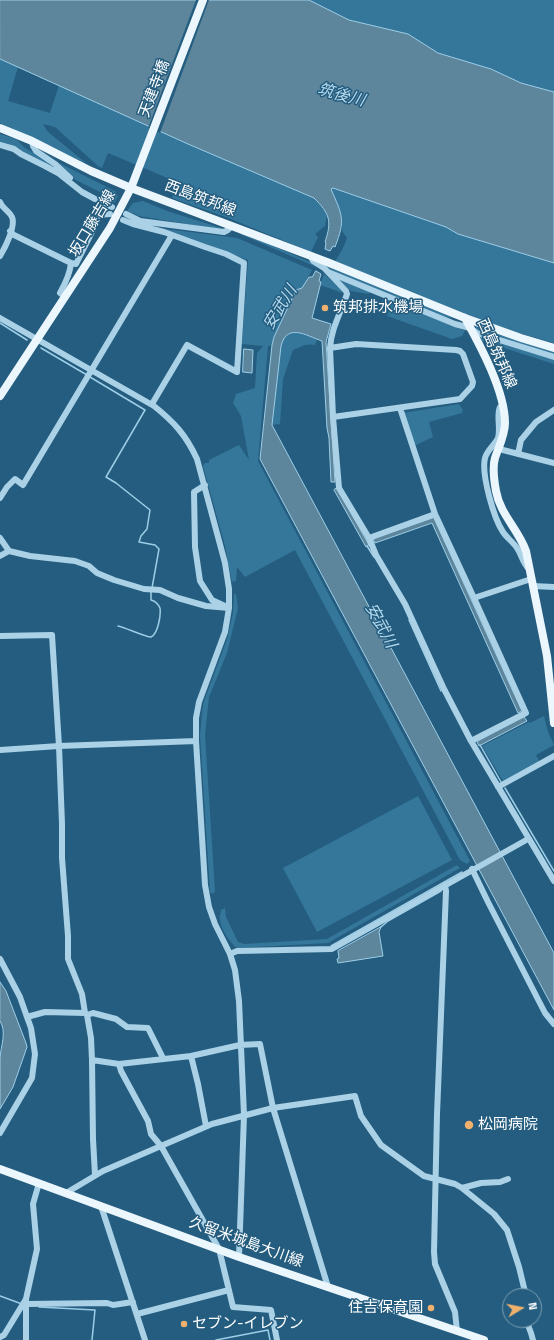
<!DOCTYPE html>
<html>
<head>
<meta charset="utf-8">
<style>
	body { margin:0 }
	#map { position:relative; width:554px; height:1340px; overflow:hidden; background:#245d7f; font-family:"Titillium Web",sans-serif }
	canvas { display:block }
	.north { position:absolute; left:502px; top:1288px; width:40px; height:40px; box-sizing:border-box; background:#245d7f; border:1px solid #7c9eb2; border-radius:50%; rotate:80deg; font-size:11px; font-weight:700; line-height:16px; text-align:center; color:#fff }
	.north::after { content:''; display:block; margin:auto; width:14px; height:18px; background:#f0b16e; clip-path:polygon(50% 0,100% 100%,50% 72%,0 100%) }
</style>
</head>
<body>
<div id="map">
<canvas width="554" height="1340"></canvas>
<div class="north">N</div>
</div>
<script>
const g = document.querySelector('canvas').getContext('2d');
g.lineJoin = 'round';
function fill(path, color) { g.fillStyle = color; g.fill(path, 'evenodd'); }
function trace(path, color, width, dash) { g.strokeStyle = color; g.lineWidth = width; g.lineCap = dash ? 'butt' : 'round'; g.setLineDash(dash || []); g.stroke(path); }
function label(font, color, halo, rows, align = 'center') {
  g.font = font + ' "Titillium Web","Noto Sans JP",sans-serif'; g.lineWidth = 3; g.setLineDash([]); g.textBaseline = 'middle'; g.strokeStyle = halo; g.fillStyle = color; for (const [text, x, y, turn = 0] of rows) {
    g.save(); g.translate(x, y); g.rotate((+turn || 0) * Math.PI / 180); g.textAlign = isNaN(turn) ? turn : align; if (halo) g.strokeText(text, 0, 0); g.fillText(text, 0, 0); g.restore();
  }
}
const green = new Path2D(`
	M309,0H554V92L521,83L491,69L438,53L408,34L349,20Z
	M0,59L18,67L8,101L50,113L59,85L188,144L314,198L327,214L325,226L315,234L318,237L311,252L231,219L172,198L177,182L108,153L102,168L98,166L55,127L43,124L47,131L87,164L0,123Z
	M0,134L16,139L25,148L47,160L57,170L27,156L18,148L0,144Z
	M53,160L115,191L118,196L114,203L102,198V193L76,180Z
	M331,188H333L446,227L458,234L554,263V343C479,323 407,291 335,262L343,248L347,238L342,231V220Z
	M143,201L167,211L221,228L216,229L139,216L127,211L133,203Z
	M158,228L237,238L312,270L302,288L296,290L274,337L272,345L268,346L258,461L470,861L467,864L460,860L295,550L245,577L237,567L236,581L232,582L225,546L203,466L205,463H209V460L239,445L249,460L241,416L233,403L236,394L255,388L257,353L263,346L242,344L248,260Z
	M240,234H246L317,265L321,269Z
	M321,263L454,316V318L445,317L331,271Z
	M324,274L341,289L343,293L320,285Z
	M336,278L371,291L369,294L351,291Z
	M389,299L465,331L462,336L452,339L387,316L391,306L381,300Z
	M475,325L554,351V354L477,331Z
	M295,332L317,339L315,345C307,343 300,347 293,350L283,379L280,424L272,425L281,346C283,337 285,334 295,332Z
	M478,335L554,359V364L482,341Z
	M459,404L463,410L462,413L429,422L433,437L414,446L403,413Z
	M234,594H236L238,608L227,653L209,697L205,735L215,891L213,894L210,892L200,735L203,704L227,639L233,613Z
	M544,716L548,732L554,745L536,755L539,761L503,781L482,746L529,722L530,723Z
	M418,796L452,860L317,932L283,868Z
	M457,865L460,868L328,943L237,948C230,943 221,929 220,920C219,916 221,913 221,910L225,908L226,917L238,942L244,944L327,939Z`);
const water = new Path2D(`
	M0,0H309L349,20L408,34L438,53L491,69L521,83L554,92V263L458,234L446,227L333,188L331,189C342,215 346,219 335,247L333,246L330,251L325,249L326,243L325,242C332,221 330,214 314,198L188,144L0,59Z
	M316,271L321,274L319,281L321,282L312,318L331,324L326,342L335,482H331L329,438L327,428L322,341C305,335 287,323 281,346L272,425L554,953V1010L260,459L272,345L274,337L296,290L302,288L309,277H312Z
	M244,349L253,350L252,373L243,372Z
	M337,488L369,545L366,547L334,490Z
	M434,518L522,711L518,713L432,523L375,543L373,539Z
	M524,717L527,721L479,746L477,742Z
	M381,927L379,932L383,956L338,963L337,959L339,958L338,951Z
	M0,982L6,991L26,1043L27,1047L13,1087L0,1109C0,1092 0,1074 0,1058C1,1045 7,1032 0,1021Z`);
const pier = new Path2D(`
	M196,0H209L160,133L148,128Z`);
const stream = new Path2D(`
	M0,323L27,340
	M41,348L87,375
	M90,377L145,410L106,477L116,483L150,510L147,529L141,536L139,542L155,545L159,549L152,588
	M367,546L374,557
	M409,620L441,691
	M118,626C124,627 148,638 151,637C158,634 161,615 160,608C158,604 155,601 151,600V591
	M480,745L501,782
	M505,788L554,871
	M381,927L388,921L441,891
	M331,946L462,872
	M0,1296L22,1304
	M39,1307L95,1310L92,1340
	M216,1340L268,1330L270,1340`);
const minor = new Path2D(`
	M32,141L33,146L36,151L55,164L70,178
	M0,145L14,149L21,154L45,166L58,173L82,192L95,199
	M0,202C2,208 9,211 12,217C16,226 5,248 0,256
	M100,203L112,207
	M126,214L140,221L224,232L228,230L232,226
	M98,215L110,214
	M123,220L133,224L164,232L205,247L226,254L244,263L237,372L187,345L152,404
	M10,231L14,235L71,263L76,264L92,232L102,204
	M310,255L313,261L324,268L346,291L347,294C341,312 331,329 330,348
	M328,272L455,324L470,328L477,333L554,357
	M65,297L60,293C65,284 70,274 71,263
	M0,318L154,406C174,422 186,435 197,459L225,563L229,589V608L225,632L199,702L196,718V741L205,885L209,907L215,924L230,954L235,970L239,1001L244,1115L239,1257
	M503,407H500C496,415 501,428 498,438C495,445 487,450 485,458C481,474 494,519 503,532C507,538 513,542 517,548C522,555 522,562 529,569
	M400,408L435,514L474,598L531,579
	M333,417L460,399L472,386L473,382L463,354L460,351L456,350L356,344L330,348L333,417L339,488L369,538L376,555L405,604L444,689L471,741L554,881
	M500,448L503,450L554,463
	M518,454L521,440L536,422L554,410
	M205,485L194,492L195,547L200,581L212,600L225,606
	M0,498L7,487L15,479L23,485L172,235
	M0,538L9,551L30,556L75,561L89,566L97,573L114,580L144,589L160,590L178,598L206,606L229,608
	M369,538L435,514
	M0,556L9,551
	M532,586L554,587
	M0,636L52,635L59,746L62,824V858L68,936V959L82,994L85,1013
	M471,741L526,713L474,598
	M0,750L59,746L196,741
	M498,787L554,756
	M472,869L488,902L545,1013L554,1024
	M445,885L446,891L437,1114L434,1252L435,1264L455,1312L457,1331
	M230,954L237,951L332,949L528,839
	M0,959L20,997L27,1017L31,1028L35,1054L32,1078L0,1133
	M87,1015L93,1013L116,1019L127,1027L148,1028L163,1058
	M27,1017L45,1012L85,1013L87,1015L91,1038L92,1060L119,1064L121,1071L148,1121L151,1134L161,1146L219,1249L233,1307L271,1310L277,1340
	M191,1056L198,1084L206,1126
	M92,1060L93,1139L95,1175
	M119,1064L191,1056L240,1045L260,1044L273,1108L328,1287
	M462,1188L481,1183L500,1182L508,1179
	M66,1193L103,1171L212,1124L273,1108L355,1096L361,1116L381,1145L424,1176L455,1184L462,1188L494,1214L507,1230L519,1267L526,1296
	M101,1206L145,1340
	M26,1304L107,1303L113,1305L133,1302
	M137,1314L229,1290
	M526,1320L531,1333L533,1340
	M0,1337L4,1335L26,1299
	M26,1340V1299L37,1249L33,1204L39,1183`);
const major = new Path2D(`
	M0,128L32,141L91,171L131,188L327,262L465,318L521,338L554,348
	M465,318C480,345 505,391 505,423C505,435 499,446 495,458C492,468 494,480 496,491C500,514 518,529 526,551L547,656L554,723
	M0,396L110,228L131,188L203,0
	M0,1169L239,1257L484,1340`);
const markers = [
	[325,308,4,"#f0b16e"],
	[469,1125,5,"#f0b16e"],
	[431,1308,4,"#f0b16e"],
	[184,1324,4,"#f0b16e"]
];
const streetNames = [
	["天建寺橋",155,89,-69],
	["西島筑邦線",200,199,21],
	["坂口藤吉線",93,224,-59],
	["西島筑邦線",496,354,66],
	["久留米城島大川線",246,1243,20]
];
const poiNames = [
	["筑邦排水機場",333,308],
	["松岡病院",478,1125],
	["住吉保育園",423,1308,"right"],
	["セブン-イレブン",192,1324]
];
const waterNames = [
	["筑後川",341,96,15],
	["安武川",281,308,-58],
	["安武川",380,626,62]
];
fill(green, '#35779b');
fill(water, '#5d869d');
trace(water, '#9ecee7', 1);
fill(pier, '#245d7f');
trace(stream, '#9ecee7', 1.5);
trace(minor, '#aad1e6', 6);
trace(major, '#ebf6fd', 8);
for (const [x, y, r, color] of markers) { const dot = new Path2D(); dot.arc(x, y, r, 0, 2 * Math.PI); g.fillStyle = color; g.fill(dot); trace(dot, '#245d7f', 1.5); }
label('15px', '#fff', '#245d7f', streetNames);
label('15px', '#fff', '#245d7f', poiNames, 'left');
label('italic 16px', '#b5daee', '#245d7f', waterNames);
</script>
</body>
</html>
